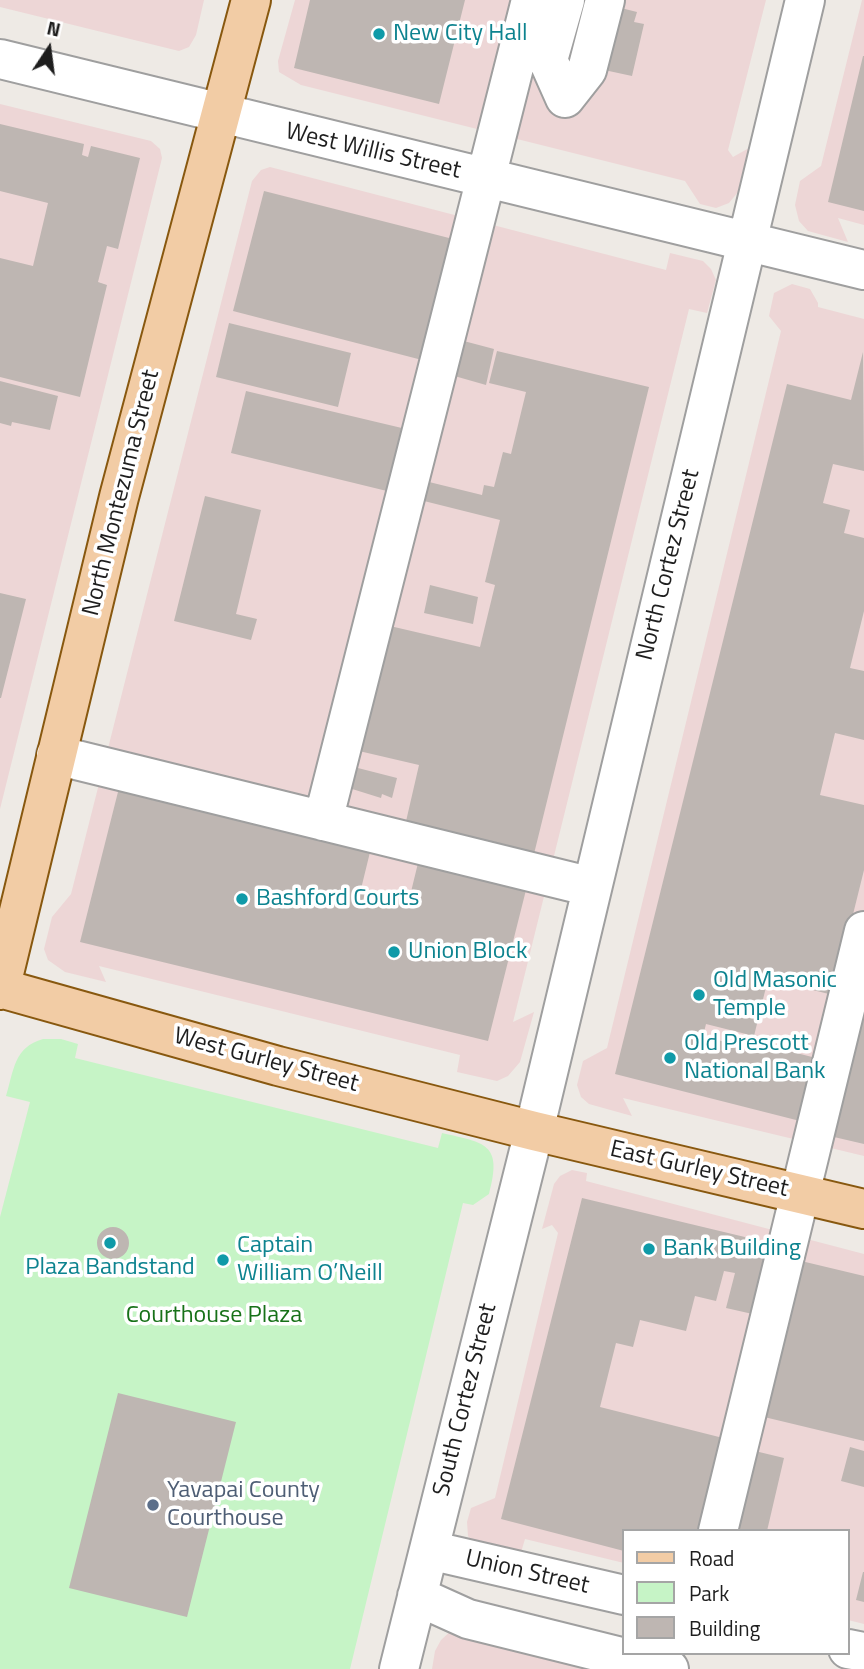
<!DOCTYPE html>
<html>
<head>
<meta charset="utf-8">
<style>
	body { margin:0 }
	#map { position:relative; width:864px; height:1669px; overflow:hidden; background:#eeeae5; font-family:"Titillium Web",sans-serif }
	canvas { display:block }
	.legend { position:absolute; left:622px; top:1529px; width:228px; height:126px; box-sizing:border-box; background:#fff; border:2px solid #a5a5a5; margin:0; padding:9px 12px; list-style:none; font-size:21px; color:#1e1e1e }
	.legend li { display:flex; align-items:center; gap:14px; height:35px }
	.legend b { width:35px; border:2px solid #a5a5a5 }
	.north { position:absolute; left:14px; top:14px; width:70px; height:70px; -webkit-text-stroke:5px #fff; paint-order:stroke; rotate:13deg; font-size:19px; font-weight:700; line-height:28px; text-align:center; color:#1e1e1e }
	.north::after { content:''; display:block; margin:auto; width:24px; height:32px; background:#1e1e1e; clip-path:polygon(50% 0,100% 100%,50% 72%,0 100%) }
</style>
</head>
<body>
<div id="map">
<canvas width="864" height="1669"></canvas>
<ul class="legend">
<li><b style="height:9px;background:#f2cca5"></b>Road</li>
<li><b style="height:19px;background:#c6f4c6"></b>Park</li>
<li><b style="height:19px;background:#beb6b2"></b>Building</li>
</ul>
<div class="north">N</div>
</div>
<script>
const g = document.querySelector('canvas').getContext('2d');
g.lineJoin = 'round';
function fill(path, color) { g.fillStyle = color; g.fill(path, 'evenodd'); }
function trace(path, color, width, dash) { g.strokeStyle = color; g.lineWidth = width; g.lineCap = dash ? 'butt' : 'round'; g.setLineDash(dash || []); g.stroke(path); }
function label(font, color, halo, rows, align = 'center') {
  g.font = font + ' "Titillium Web",sans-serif'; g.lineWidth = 7; g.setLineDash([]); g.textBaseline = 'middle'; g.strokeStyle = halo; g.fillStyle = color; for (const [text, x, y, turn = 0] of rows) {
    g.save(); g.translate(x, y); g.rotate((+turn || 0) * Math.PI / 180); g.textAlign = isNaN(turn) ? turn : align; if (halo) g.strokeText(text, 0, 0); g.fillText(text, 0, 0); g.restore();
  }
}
const commercial = new Path2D(`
	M0,0H204L196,35L189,47L179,51L0,7Z
	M295,0H766L728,150L733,157L749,148L738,192L729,203L716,208L700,204L685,181L301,85L279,72L278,61Z
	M862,0H864V225L838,218L848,242L808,231L799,221L795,205L800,181L821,166Z
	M0,104L151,141L160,149L162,158L0,809Z
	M270,167L666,270L670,253L703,261L711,269L716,280L707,313L689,309L513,1022L534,1012L520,1062L508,1076L497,1081L457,1072L460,1055L99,966L106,982L65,972L48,960L44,949L52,917L71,894L252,181L261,170Z
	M792,284L810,289L818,303V307L864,319V1156L623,1098L632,1116L589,1104L581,1097L577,1085L583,1061L607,1048L781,331L769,316L774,293Z
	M572,1170L587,1173L586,1181L864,1254V1624L848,1620V1531H624V1563L525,1539L519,1559L477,1548L468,1536L467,1522L471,1508L495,1498L558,1233L552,1225L542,1229L554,1184L560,1176Z
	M454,1628L631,1669H432L435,1651L441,1640Z`);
const park = new Path2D(`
	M43,1039H61L78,1044L75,1058L438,1148L442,1133C485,1143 503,1143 489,1194L473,1205L463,1203L350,1669H0V1217L30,1102L6,1096C14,1070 14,1047 43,1039Z`);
const building = new Path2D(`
	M310,0H465L439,104L294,68Z
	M609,5L637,12L634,22L644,24L632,76L595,68L597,60L544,48L551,17L604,29Z
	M863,56H864V211L828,202Z
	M0,124L84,144L82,155L88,157L91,146L140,158L118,249L107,246L98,282L107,285L80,397L0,377V258L33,266L48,203L0,191Z
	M264,191L453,239L422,360L233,311Z
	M229,323L351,353L338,407L216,377Z
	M460,340L494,349L486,385L451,375Z
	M497,351L649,387L532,862L404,830L419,765L359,751L390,626L480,647L495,585L485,582L500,520L420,500L425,481L482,495L484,485L494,487L503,452L511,454L526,392L489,383Z
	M863,352L864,471L833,464L823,503L850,510L844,533L864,538V611L850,668L864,671V740L835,733L820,795L864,805V870L833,995L768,979L754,1036L706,1024L703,1036L725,1042L726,1035L816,1058L800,1121L615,1074L787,384L851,400Z
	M0,381L58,396L50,430L12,422L11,426L0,423Z
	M246,391L406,429L391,492L231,453Z
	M205,496L261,510L236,614L257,619L251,640L174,621Z
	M430,585L478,597L473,624L424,613Z
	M0,593L26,599L1,698H0Z
	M354,767L397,778L392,798L382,794L381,798L349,788Z
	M120,784L371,848L361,889L409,900L419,859L527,886L488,1041L80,942Z
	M863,1015L864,1016V1144L834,1137Z
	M582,1198L774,1244L757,1315L726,1308L735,1273L724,1271L716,1301L695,1296L686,1331L640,1320L633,1347L616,1343L600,1407L727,1439L704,1531H624V1551L501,1519Z
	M97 1243a16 16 0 1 1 32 0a16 16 0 1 1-32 0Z
	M797,1260L864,1276V1441L760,1416Z
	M118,1393L236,1422L187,1617L69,1588Z
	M850,1447L864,1451V1487L841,1481Z
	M755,1451L784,1458L767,1531H736Z
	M863,1572H864V1602L856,1600Z`);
const minor = new Path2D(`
	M565,0L548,60L565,98
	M0,59L864,270
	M565,98L587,70L605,0
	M56,755L592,887
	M323,821L531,0
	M718,1531L864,931
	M429,1550L624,1595
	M417,1596L468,1619L669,1669
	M848,1649L864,1652
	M399,1669L534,1131L805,0`);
const major = new Path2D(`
	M0,988L278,1066L534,1131L864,1209
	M0,990L119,497L251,0`);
const markers = [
	[379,34,7,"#0f9aa8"],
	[242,899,7,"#0f9aa8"],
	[394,952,7,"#0f9aa8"],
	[699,995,7,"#0f9aa8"],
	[670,1058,7,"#0f9aa8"],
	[110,1243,7,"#0f9aa8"],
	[649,1249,7,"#0f9aa8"],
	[223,1260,7,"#0f9aa8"],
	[153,1505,7,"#5c6f8a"]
];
const cultureNames = [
	["New City Hall",393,34],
	["Bashford Courts",256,899],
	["Union Block",408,952],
	["Old Masonic",713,981],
	["Temple",713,1009],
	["Old Prescott",684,1044],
	["National Bank",684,1072],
	["Captain",237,1246],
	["William O’Neill",237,1274],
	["Bank Building",663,1249],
	["Plaza Bandstand",110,1268,"center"]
];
const streetNames = [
	["West Willis Street",373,152,13],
	["North Montezuma Street",122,493,-76],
	["North Cortez Street",669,565,-76],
	["West Gurley Street",266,1061,15],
	["East Gurley Street",699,1170,13],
	["South Cortez Street",466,1400,-76],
	["Union Street",527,1573,13]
];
const parkNames = [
	["Courthouse Plaza",214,1316]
];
const serviceNames = [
	["Yavapai County",167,1491],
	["Courthouse",167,1519]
];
fill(commercial, '#edd6d6');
fill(park, '#c6f4c6');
fill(building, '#beb6b2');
trace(minor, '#9f9f9f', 42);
trace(major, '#88580f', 42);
trace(minor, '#fff', 38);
trace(major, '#f2cca5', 38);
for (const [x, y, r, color] of markers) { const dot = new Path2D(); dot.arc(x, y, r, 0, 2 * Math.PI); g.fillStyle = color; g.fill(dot); trace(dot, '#fff', 2.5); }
label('24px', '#0d838f', '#fff', cultureNames, 'left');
label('24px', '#1e1e1e', '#fff', streetNames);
label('24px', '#177118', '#fff', parkNames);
label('24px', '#4e5e75', '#fff', serviceNames, 'left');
</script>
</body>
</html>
